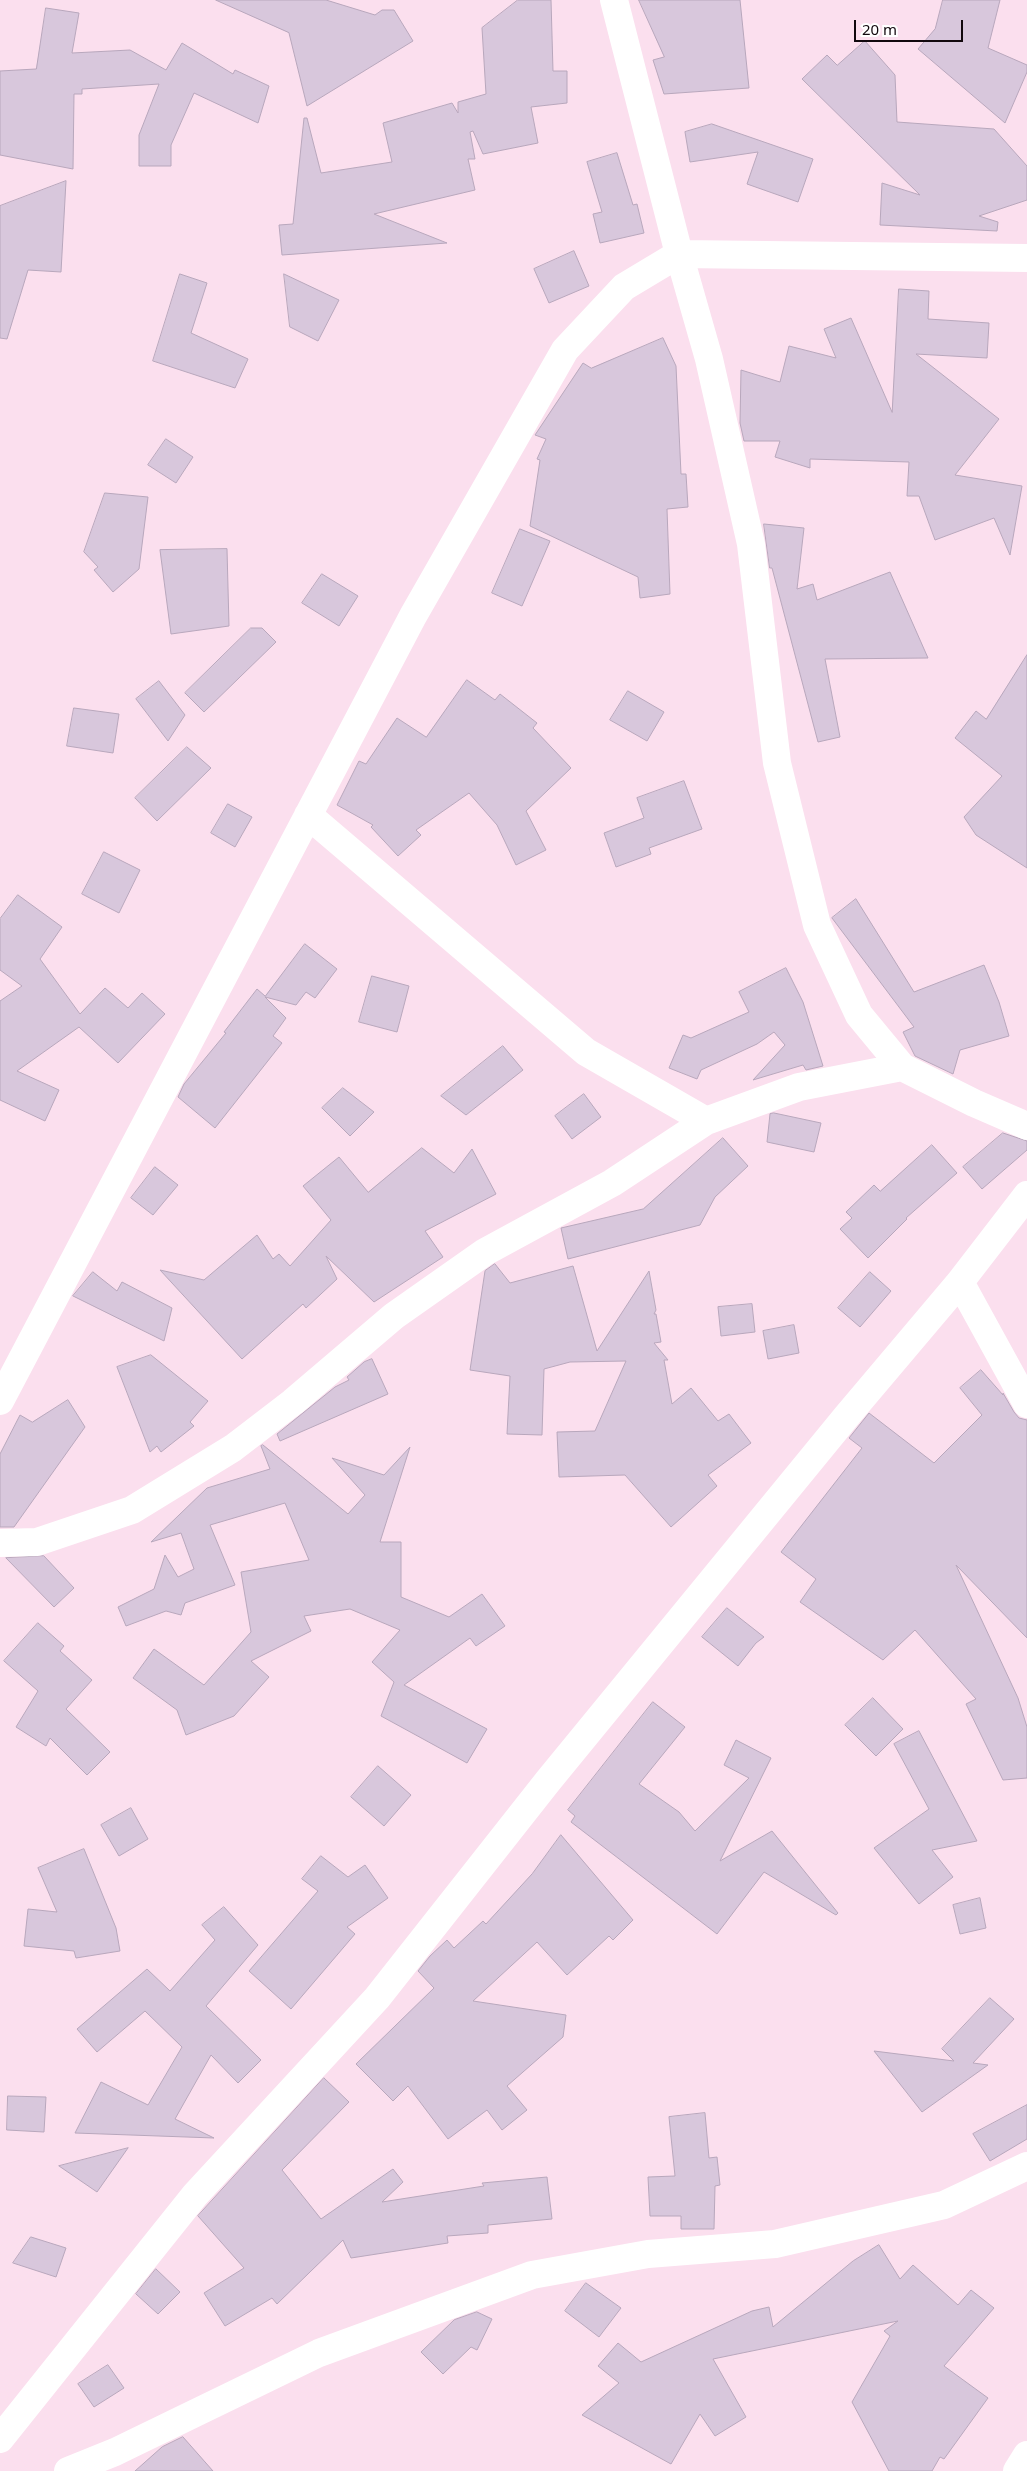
<!DOCTYPE html>
<html>
<head>
<meta charset="utf-8">
<style>
	body { margin:0 }
	#map { position:relative; width:1027px; height:2471px; overflow:hidden; background:#fbdfee; font-family:"Noto Sans",sans-serif }
	canvas { display:block }
	.scale { position:absolute; left:854px; top:20px; width:109px; height:22px; box-sizing:border-box; border:2px solid #11080d; border-top:0; padding-left:6px; font-size:15px; line-height:18px; white-space:nowrap; color:#11080d; -webkit-text-stroke:4px #fff; paint-order:stroke }
</style>
</head>
<body>
<div id="map">
<canvas width="1027" height="2471"></canvas>
<div class="scale">20 m</div>
</div>
<script>
const g = document.querySelector('canvas').getContext('2d');
g.lineJoin = 'round';
function fill(path, color) { g.fillStyle = color; g.fill(path, 'evenodd'); }
function trace(path, color, width, dash) { g.strokeStyle = color; g.lineWidth = width; g.lineCap = dash ? 'butt' : 'round'; g.setLineDash(dash || []); g.stroke(path); }
const building = new Path2D(`
	M216,0H326L375,15L382,10H394L413,41L307,106L289,33Z
	M518,0H551L553,71H567V103L531,107L538,143L483,154L473,131L470,132L475,159H468L475,190L374,214L447,243L282,255L279,225L293,224L304,118H307L321,173L392,162L383,123L452,103L458,113V102L486,94L482,28Z
	M639,0H740L749,88L664,94L653,60L664,57Z
	M943,0H1000L988,48L1027,65V72L1005,123L918,49L935,29Z
	M46,8L79,13L72,53L130,50L166,70L182,43L233,74L235,70L269,86L258,123L194,93L171,145V166H139V135L159,84L82,89V94H74L73,169L0,155V71L36,69Z
	M865,41L895,75L897,122L994,129L1027,166V200L979,216L998,222L997,231L880,225L882,183L920,195L802,79L827,55L837,65Z
	M712,124L813,159L798,202L747,184L758,152L690,162L685,132Z
	M617,153L633,205L637,204L644,233L600,243L593,214L602,212L587,162Z
	M66,181L61,272L28,270L7,339L0,338V206Z
	M574,251L589,286L549,303L534,269Z
	M180,274L207,283L191,333L248,359L235,388L153,361Z
	M284,274L339,300L318,341L290,327Z
	M899,289L929,291L928,319L989,323L987,358L916,354L999,419L955,475L1022,486L1010,555L994,518L935,540L919,496H907L909,462L810,459V468L775,457L780,441H744L740,423L741,370L780,382L789,346L836,358L824,329L851,318L892,412Z
	M663,338L676,366L681,474H686L688,507L667,509L670,594L640,598L638,577L530,526L540,460L537,459L546,439L535,435L583,363L591,368Z
	M166,439L193,457L176,483L148,465Z
	M105,493L148,497L139,569L113,592L94,570L98,567L84,552Z
	M764,524L804,528L797,589L813,584L817,600L890,572L928,658L825,659L840,737L818,742L772,568H770Z
	M520,529L550,541L522,606L492,593Z
	M227,549L229,626L171,634L160,550Z
	M322,574L358,596L339,626L302,603Z
	M251,628H262L276,642L204,712L185,693Z
	M1027,655V868L976,835L964,817L1002,776L955,738L976,711L986,719Z
	M467,680L495,700L500,694L537,723L533,728L571,768L526,811L546,850L516,865L497,825L469,793L416,830L421,835L398,856L371,827L373,825L337,805L359,761L366,764L397,718L426,737Z
	M159,681L185,715L168,741L136,699Z
	M628,691L664,712L647,741L610,720Z
	M74,708L119,714L113,753L67,746Z
	M187,747L211,768L157,821L135,798Z
	M684,781L702,829L649,848L651,854L616,867L604,833L644,818L637,798Z
	M228,804L252,817L235,847L211,833Z
	M104,852L140,870L119,913L82,894Z
	M18,895L62,927L40,959L80,1014L105,988L128,1008L142,993L165,1014L118,1063L79,1027L17,1071L59,1090L45,1121L0,1100V1001L22,986L0,970V919Z
	M856,899L914,992L984,965L999,1002L1009,1036L960,1050L953,1074L915,1056L903,1032L914,1027L832,918Z
	M305,944L337,969L315,998L306,992L296,1005L265,997L286,1018L273,1036L282,1043L215,1128L178,1097L184,1084L226,1033L224,1032L257,989L265,996Z
	M786,968L803,1002L823,1066L806,1070L803,1065L753,1080L785,1045L774,1032L757,1044L701,1070L697,1079L669,1068L683,1035L691,1038L749,1012L739,992Z
	M372,976L409,986L397,1032L359,1022Z
	M503,1046L523,1070L466,1115L441,1096Z
	M343,1088L374,1112L350,1136L322,1108Z
	M584,1094L601,1117L572,1139L555,1116Z
	M774,1113L821,1123L814,1152L767,1142L770,1114Z
	M1003,1133L1027,1141V1150L982,1189L963,1167Z
	M723,1138L748,1166L715,1197L700,1225L568,1259L561,1228L643,1209Z
	M932,1145L957,1173L906,1218L907,1219L868,1258L840,1229L852,1218L846,1212L874,1185L880,1191Z
	M422,1148L454,1173L472,1149L496,1194L425,1231L443,1257L374,1302L326,1256L337,1279L306,1308L303,1304L242,1359L160,1270L204,1280L257,1235L273,1259L279,1254L290,1266L331,1220L303,1186L339,1157L368,1192Z
	M155,1167L178,1185L153,1215L131,1198Z
	M495,1264L510,1283L573,1266L597,1351L649,1271L656,1310L654,1314H656L661,1342L654,1343L668,1360H664L672,1404L691,1388L718,1421L729,1414L751,1443L708,1475L717,1486L671,1527L625,1475L559,1477L557,1432L595,1431L626,1361L570,1362L544,1369L542,1435L507,1434L510,1376L470,1370L485,1271Z
	M93,1272L117,1291L122,1282L172,1308L164,1341L73,1296Z
	M870,1272L891,1291L860,1327L838,1308Z
	M752,1304L755,1332L721,1336L718,1307Z
	M794,1325L799,1353L768,1359L763,1331Z
	M151,1355L208,1401L190,1422L194,1426L161,1452L157,1446L150,1452L117,1367Z
	M372,1359L388,1394L280,1441L277,1434L335,1387L349,1380L347,1377L364,1362Z
	M981,1370L1003,1395V1393L1014,1412L1019,1418L1027,1420V1638L956,1565L1018,1698L1027,1727V1778L1003,1780L966,1704L976,1699L915,1630L883,1660L800,1602L816,1579L781,1552L862,1448L849,1438L869,1413L934,1463L982,1415L960,1388Z
	M68,1400L85,1427L14,1527H0V1454L20,1415L32,1422Z
	M263,1445L348,1514L365,1495L332,1458L384,1475L410,1447L380,1542H401V1597L449,1617L482,1594L505,1626L476,1646L470,1638L404,1685L487,1729L467,1763L381,1716L394,1682L372,1662L400,1630L350,1609L304,1616L311,1631L251,1661L269,1677L234,1716L186,1735L177,1710L133,1678L154,1649L204,1685L251,1632L241,1572L309,1560L285,1503L210,1525L235,1585L185,1603L181,1615L166,1611L126,1626L118,1607L154,1589L165,1555L178,1577L194,1569L181,1533L151,1542L207,1488L270,1469L261,1446Z
	M44,1556L74,1588L54,1607L6,1558Z
	M727,1608L764,1637L756,1643L738,1666L702,1637Z
	M38,1623L64,1646L60,1651L92,1680L66,1709L110,1752L87,1775L50,1738L46,1746L16,1727L38,1691L4,1661Z
	M873,1698L903,1729L876,1756L845,1725Z
	M653,1702L685,1727L639,1784L679,1812L695,1831L749,1778L724,1765L736,1740L771,1758L720,1861L772,1831L838,1913L836,1915L764,1872L717,1934L571,1822L575,1816L568,1810Z
	M919,1731L977,1841L932,1850L953,1877L919,1904L874,1848L929,1809L894,1744Z
	M378,1766L411,1795L384,1826L351,1797Z
	M131,1808L148,1839L119,1856L101,1825Z
	M561,1835L633,1920L613,1940L609,1936L567,1975L537,1942L473,2001L566,2015L563,2037L507,2086L527,2110L502,2130L487,2110L448,2139L408,2086L393,2101L356,2064L434,1988L418,1971L430,1956L447,1940L454,1948L483,1921L486,1924L532,1874Z
	M84,1849L116,1928L120,1951L76,1958L74,1951L24,1946L28,1909L57,1912L38,1868Z
	M321,1856L348,1877L365,1865L388,1898L347,1927L355,1934L291,2009L249,1971L318,1891L302,1879Z
	M980,1898L986,1928L960,1934L953,1905Z
	M224,1907L258,1945L206,2006L261,2060L238,2083L211,2055L175,2119L214,2138L75,2133L101,2082L148,2105L182,2047L145,2011L97,2052L77,2029L147,1969L170,1991L215,1940L202,1925Z
	M990,1998L1014,2019L973,2063L988,2065L922,2112L874,2051L954,2061L942,2049Z
	M324,2078L349,2102L282,2170L321,2219L393,2169L403,2182L382,2202L484,2186L482,2183L547,2177L552,2219L488,2225V2233L447,2236L448,2243L351,2258L343,2240L277,2304L272,2298L225,2326L204,2293L244,2268L198,2216Z
	M8,2096L46,2097L44,2132L7,2130Z
	M1027,2105V2139L990,2161L973,2134Z
	M705,2113L709,2158L717,2157L720,2185L715,2186L714,2229H681V2216H650L648,2177L675,2176L669,2117Z
	M128,2148L97,2192L59,2166Z
	M31,2237L66,2248L56,2277L13,2263Z
	M879,2245L900,2279L913,2265L958,2305L971,2290L994,2308L944,2366L988,2398L944,2459L940,2457L932,2471H889L852,2402L890,2336L884,2331L898,2321L713,2359L746,2417L715,2436L700,2414L671,2464L582,2415L619,2383L598,2366L618,2343L641,2362L752,2311L769,2307L773,2327L853,2261Z
	M156,2269L180,2292L158,2314L136,2294Z
	M586,2283L621,2308L599,2337L565,2311Z
	M477,2312L492,2319L477,2350L471,2347L443,2374L421,2352L454,2320Z
	M108,2365L124,2388L94,2407L78,2384Z
	M183,2437L213,2471H135L162,2447Z`);
const street = new Path2D(`
	M614,0L679,254L709,359L751,544L777,763L817,925L859,1015L902,1067L974,1103L1027,1126
	M308,815L586,1052L706,1121
	M960,1282L1027,1404
	M0,1401L413,616L565,350L624,287L679,254L1027,258
	M0,1543L37,1542L132,1510L233,1448L293,1402L394,1316L485,1252L612,1183L706,1121L799,1087L902,1067
	M0,2439L195,2195L377,1998L548,1781L846,1417L960,1282L1027,1195
	M68,2471L115,2452L319,2353L532,2275L648,2254L775,2244L944,2205L1027,2166
	M1017,2471L1027,2455`);
fill(building, '#d8c7dc');
trace(building, '#b8a7bc', 1);
trace(street, '#fff', 28);
</script>
</body>
</html>
